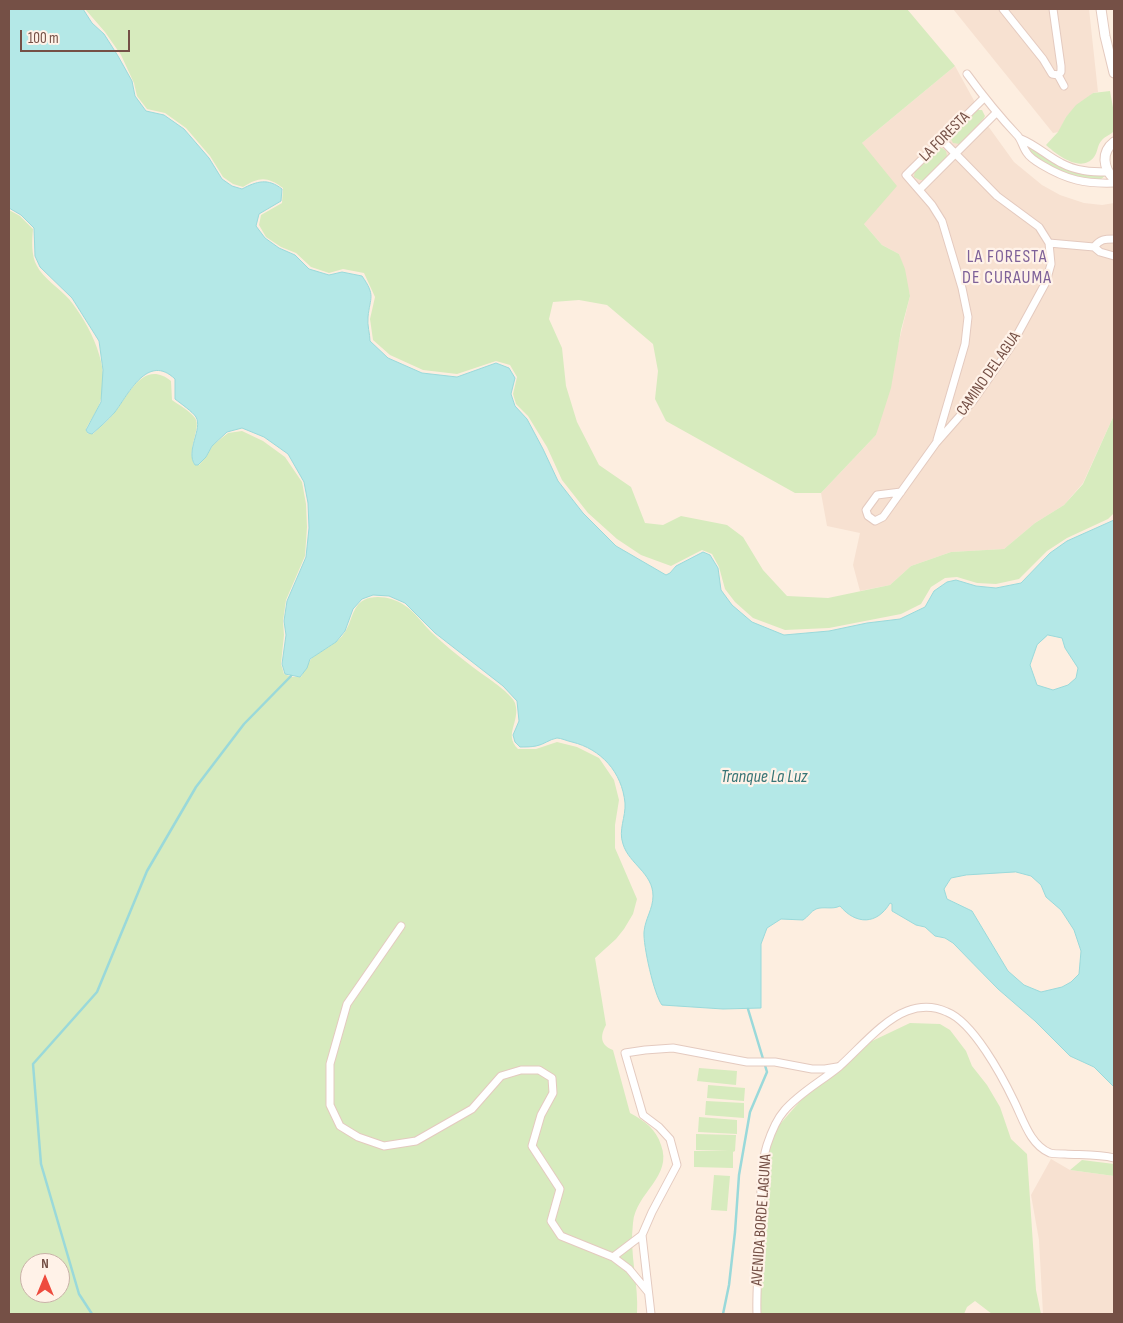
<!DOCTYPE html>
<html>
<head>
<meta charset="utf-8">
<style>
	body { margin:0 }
	#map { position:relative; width:1123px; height:1323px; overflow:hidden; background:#fdeee0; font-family:"Sofia Sans Condensed",sans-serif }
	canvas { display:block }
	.frame { position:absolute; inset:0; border:10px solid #755046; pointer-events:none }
	.north { position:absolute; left:20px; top:1253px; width:50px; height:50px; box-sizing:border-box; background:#fff2e8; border:1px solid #c8b1a7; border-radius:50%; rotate:0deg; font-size:14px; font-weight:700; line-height:20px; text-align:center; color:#755046 }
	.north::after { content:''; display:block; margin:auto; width:18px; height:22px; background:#ee4b3e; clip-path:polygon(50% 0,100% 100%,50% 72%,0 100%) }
	.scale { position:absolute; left:20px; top:30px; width:110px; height:22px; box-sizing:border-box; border:2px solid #755046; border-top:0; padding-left:6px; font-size:15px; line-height:18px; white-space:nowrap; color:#755046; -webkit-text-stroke:4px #fff2e8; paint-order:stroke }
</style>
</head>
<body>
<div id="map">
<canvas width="1123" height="1323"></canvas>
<div class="frame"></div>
<div class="north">N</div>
<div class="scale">100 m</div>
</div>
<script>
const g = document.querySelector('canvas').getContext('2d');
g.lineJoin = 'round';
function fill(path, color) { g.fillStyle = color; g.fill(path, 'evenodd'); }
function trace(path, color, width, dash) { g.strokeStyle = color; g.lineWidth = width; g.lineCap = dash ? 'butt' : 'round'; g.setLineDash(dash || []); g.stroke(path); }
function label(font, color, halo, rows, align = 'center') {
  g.font = font + ' "Sofia Sans Condensed",sans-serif'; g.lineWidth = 4.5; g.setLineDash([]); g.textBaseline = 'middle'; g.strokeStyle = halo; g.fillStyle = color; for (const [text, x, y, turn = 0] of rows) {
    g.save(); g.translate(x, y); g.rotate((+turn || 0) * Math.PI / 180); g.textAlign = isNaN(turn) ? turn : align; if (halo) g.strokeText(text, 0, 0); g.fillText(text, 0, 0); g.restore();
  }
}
const residential = new Path2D(`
	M953,9H1089L1098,92L1093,93L1066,117L1059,132L1053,133Z
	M955,66L988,126L1014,162L1042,185L1060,195L1084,203L1102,205L1114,203V415L1083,483L1064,505L1035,523L1004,549L951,552L911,566L890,585L860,591L853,565L860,533L827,526L821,493L876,435L910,296L899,254L882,245L864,224L862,143Z
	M1051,1159L1070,1170L1114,1176V1314H1043L1039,1240L1031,1195Z`);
const green = new Path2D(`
	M85,9H907L955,66L862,143L897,186L864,224L882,245L899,254L905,269L910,296L901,330L891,388L876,435L821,493H795L666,421L655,399L658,371L653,344L607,305L579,300L553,302L549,319L562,348L566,386L577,422L599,465L631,487L645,523L663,525L681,516L727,525L743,537L763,570L787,596L828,598L890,585L911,566L951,552L1004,549L1035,523L1064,505L1083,484L1114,415V513L1108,519L1067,538L1047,551L1019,579L996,584L977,583L957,577L945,578L931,587L921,604L901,614L829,628L785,630L753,618L735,602L725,589L719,567L712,554L702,550L671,566L641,555L617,539L588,513L562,480L547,447L528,416L516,404L513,394L517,377L510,365L496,361L457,374L423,370L390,355L373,340L370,319L375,297L364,273L343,269L329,273L311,267L296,253L281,247L266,237L259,225L261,215L282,203L283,188C267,176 259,177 243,187L233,184L223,177L210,156L186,128L165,113L147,109L137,96L134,83L121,55L105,32Z
	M1110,91L1114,113V131C1111,135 1105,136 1102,140C1097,145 1098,152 1094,157C1081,174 1056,154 1046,145L1058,132L1066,117L1076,105L1093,93Z
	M976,110H982L985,116L984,118L960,144L953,143L951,139L952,134Z
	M1028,146C1055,161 1074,176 1106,175L1100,180C1091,179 1081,179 1072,177C1061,172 1031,159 1028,146Z
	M938,148H942L946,151L947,156L946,158L925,180H920L914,177L915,170Z
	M9,210L20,216L33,229C32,240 31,256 37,266C43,278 60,289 69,299C90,325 112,368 100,402C97,412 90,420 86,429L88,434H93C100,427 109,420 115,412C129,394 144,359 171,381L172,400C179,405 190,411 195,418C202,428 185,451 195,465H199L206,457L213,445L228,433L242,431L263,441L285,457L302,482L306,504L307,527L305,556L286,600L283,621L284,635L281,664L284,674L292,677H301C304,672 309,661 312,658C323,649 337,645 345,632C352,622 352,606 364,600C376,594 394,598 404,605C415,612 423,624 431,632C448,648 468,664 488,678C495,683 512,695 515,703C521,722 503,734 518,749H536L557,742L577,747L599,758L614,780L619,800L615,825V848L637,899L633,914L624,929L616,939L595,958L606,1025C600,1036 600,1045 613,1050L630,1113C645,1121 656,1129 661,1145C673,1177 636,1192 633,1223C629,1254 639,1284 637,1314H9ZM30,1263H60V1293H30Z
	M910,1023L940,1024L950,1030L966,1051L972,1066L987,1085L1000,1107L1011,1139L1027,1154L1036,1290L1041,1314H992L975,1301L967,1307L964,1314H758L763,1179L773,1132L802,1099L870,1042Z
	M699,1068L737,1071L736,1085L697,1081Z
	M708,1085L745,1088L744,1101L707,1098Z
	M706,1101L744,1103V1118L705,1115Z
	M699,1117L737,1120V1134L698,1132Z
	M696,1134L736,1135L735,1151L733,1152V1168L694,1167V1151H729L696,1150Z
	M1082,1160L1114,1164V1176L1070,1170Z
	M714,1175L730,1176L727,1211L711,1210Z`);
const water = new Path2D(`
	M9,9H83L92,23L104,34L118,56L132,81L135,96L146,111L164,115L184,129L209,158L222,179L232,186L242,189C257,181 268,178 282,189L281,201L259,214L256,226L265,238L279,248L295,255L309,269L329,275L342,272L362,276C376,296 370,297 368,317C367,325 370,334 370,341L388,358L422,373L457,377L496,363L509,368L515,378L511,394L515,406L527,419L543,449L558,481L583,513L616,546L666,575L670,573L676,566L703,552L710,555L718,568L721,590L732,605L752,622L784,635L829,631L867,623L900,619L925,607L934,591L947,582L956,580L976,586L996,588L1021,583L1050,553L1067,541L1114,520V1087L1094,1067L1070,1056L1035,1021L998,989L953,943L945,938L935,936L925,927L916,925L892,911V904L890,903C877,925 856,925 840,906C832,910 824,906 816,909C811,911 808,917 803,920L781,919L767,928L761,944V1008L723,1009L662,1005C654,995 643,945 644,932C645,919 653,909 653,896C653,873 629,864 623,844C618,830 626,817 625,803C622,772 601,749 572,742C567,741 561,738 557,738C550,739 543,745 536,746C531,747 525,747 520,747L515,742L513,735L519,721L517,701L503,686L435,633L405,603L389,596L373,595L362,599L353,609L345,631L336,642L310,659L307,668L300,677L285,674L282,664L286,635L284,621L287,601L306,557L309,528L308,503L304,482L288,454L264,437L242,428L227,432L212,446L206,457L198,465H195C185,451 203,429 196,417C193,412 180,403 175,399V379C148,353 129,393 115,412C108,420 100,427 92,434L88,433L86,430L101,402L103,370L99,341L72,298L40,267L35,256L34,228L21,215L9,208ZM1048,635L1062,638L1065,648L1078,668L1076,678L1068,685L1053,690L1037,685L1030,665L1037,645ZM1016,872L1031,876L1041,885L1046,897L1061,910L1074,930L1081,951L1079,974L1071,982L1062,987L1041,992L1024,985L1008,971L972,911L947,899L944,889L951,878L966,875Z`);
const stream = new Path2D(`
	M92,1314L79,1294L41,1164L33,1064L97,992L147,871L196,787L244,724L291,676
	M723,1314L729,1285L735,1232L739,1175L750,1112L767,1072L748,1009`);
const minor = new Path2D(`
	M1003,9L1043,59L1052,74L1058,75L1064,86
	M1053,9L1061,66V72L1058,75
	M967,74C983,96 999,116 1018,136C1022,141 1023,148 1027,153C1030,158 1037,162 1042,165C1067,180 1085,184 1114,183
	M1021,139C1036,145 1047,156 1061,163C1076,171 1091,172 1107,172
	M919,190L996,113
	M1049,243L1094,247L1100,252L1114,256
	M1094,247C1100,239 1105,239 1114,239
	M937,440L965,344L968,317L962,288L942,221L932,205L906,175L984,98
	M901,492L877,495L866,510L868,516L875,521L883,517L936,443L973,401L1010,348L1046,282L1051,264L1049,243L1039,227L997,196L942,140
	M401,926L347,1004L330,1064V1105L340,1126L358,1137L384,1146L416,1141L472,1109L501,1076L521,1070H539L552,1078L553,1093L541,1115L532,1146L560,1189L551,1221L561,1236L613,1257L629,1269L648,1292
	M642,1235L651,1314
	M613,1257L642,1235L652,1212L677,1165L670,1139L659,1127L643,1115L625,1053L645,1050L673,1048L747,1062H775L812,1069H825L837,1067
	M757,1314C756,1289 759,1264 760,1239C762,1208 758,1174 767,1145C771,1133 776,1120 784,1111C799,1093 822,1081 840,1066C859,1049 883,1020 907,1011C920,1006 934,1006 947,1012C973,1022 1002,1076 1014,1101C1023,1119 1030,1145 1050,1153C1054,1154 1061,1154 1065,1154C1081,1155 1099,1154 1114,1158`);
const tertiary = new Path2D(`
	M1101,9L1105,36L1114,73
	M1114,142C1101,152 1103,168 1114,179`);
const streetNames = [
	["LA FORESTA",945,137,-45],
	["CAMINO DEL AGUA",989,374,-55],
	["AVENIDA BORDE LAGUNA",762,1220,-86]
];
const neighbourhoodNames = [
	["LA FORESTA",1007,257],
	["DE CURAUMA",1007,278]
];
const waterNames = [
	["Tranque La Luz",764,777]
];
fill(residential, '#f7e1d1');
fill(green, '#d7ebbe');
fill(water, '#b4e8e7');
trace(water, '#9ad9da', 1);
trace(stream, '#9ad9da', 2.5);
trace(minor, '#e4cabf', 9);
trace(tertiary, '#e4cabf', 11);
trace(minor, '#fff', 7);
trace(tertiary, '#fff', 9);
label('16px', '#755046', '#fff2e8', streetNames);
g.letterSpacing = '1px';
label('18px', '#7e6199', '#fff2e8', neighbourhoodNames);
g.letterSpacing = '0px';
label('italic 18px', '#377475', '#fff2e8', waterNames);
</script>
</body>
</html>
